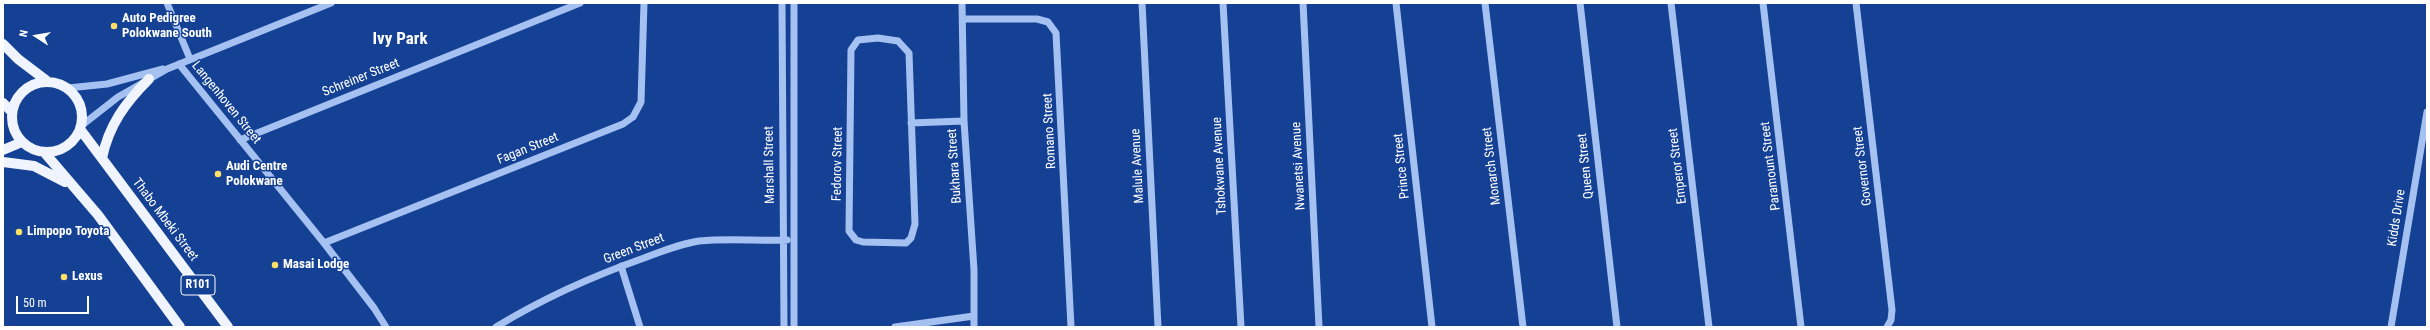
<!DOCTYPE html>
<html>
<head>
<meta charset="utf-8">
<style>
	body { margin:0 }
	#map { position:relative; width:2430px; height:330px; overflow:hidden; background:#154195; font-family:"Roboto Condensed",sans-serif }
	canvas { display:block }
	.frame { position:absolute; inset:0; border:4px solid #fff; pointer-events:none }
	.north { position:absolute; left:16px; top:16px; width:40px; height:40px; -webkit-text-stroke:3px #154195; paint-order:stroke; rotate:282deg; font-size:11px; font-weight:700; line-height:16px; text-align:center; color:#fff }
	.north::after { content:''; display:block; margin:auto; width:14px; height:18px; background:#fff; clip-path:polygon(50% 0,100% 100%,50% 72%,0 100%) }
	.scale { position:absolute; left:16px; top:296px; width:73px; height:18px; box-sizing:border-box; border:2px solid #fff; border-top:0; padding-left:5px; font-size:12px; line-height:14px; white-space:nowrap; color:#fff; -webkit-text-stroke:3px #154195; paint-order:stroke }
</style>
</head>
<body>
<div id="map">
<canvas width="2430" height="330"></canvas>
<div class="frame"></div>
<div class="north">N</div>
<div class="scale">50 m</div>
</div>
<script>
const g = document.querySelector('canvas').getContext('2d');
g.lineJoin = 'round';
function trace(path, color, width, dash) { g.strokeStyle = color; g.lineWidth = width; g.lineCap = dash ? 'butt' : 'round'; g.setLineDash(dash || []); g.stroke(path); }
function label(font, color, halo, rows, align = 'center') {
  g.font = font + ' "Roboto Condensed",sans-serif'; g.lineWidth = 3; g.setLineDash([]); g.textBaseline = 'middle'; g.strokeStyle = halo; g.fillStyle = color; for (const [text, x, y, turn = 0] of rows) {
    g.save(); g.translate(x, y); g.rotate((+turn || 0) * Math.PI / 180); g.textAlign = isNaN(turn) ? turn : align; if (halo) g.strokeText(text, 0, 0); g.fillText(text, 0, 0); g.restore();
  }
}
const minor = new Path2D(`
	M167,3L190,59
	M782,3L784,327
	M794,3V327
	M962,3L964,121L974,270V327
	M1142,3L1158,327
	M1223,3L1241,327
	M1303,3L1319,327
	M1396,3L1432,327
	M1485,3L1523,327
	M1580,3L1617,327
	M1671,3L1709,327
	M1763,3L1801,327
	M1856,3L1892,310L1891,320L1887,327
	M963,19H1037L1048,22L1056,33L1071,327
	M878,38L898,41L909,53L915,224L911,238L906,243L863,242L856,240L849,231L851,50L858,40Z
	M179,64L324,243L374,308L386,327
	M68,88L107,84L163,69
	M911,123L964,121
	M81,126L118,97L167,69L331,3
	M240,140L580,3
	M324,243L623,124L633,117L641,102L644,3
	M621,266L640,327
	M496,327C542,299 593,276 644,258C662,251 680,244 699,241C728,238 758,241 787,240
	M895,327L974,316
	M2391,327L2427,112`);
const major = new Path2D(`
	M3,44L18,59L47,81
	M12 117a35 35 0 1 1 70 0a35 35 0 1 1-70 0Z
	M3,103L12,112
	M80,129L228,327
	M3,150L22,142
	M44,152L98,215L180,327
	M102,158C109,125 125,103 149,79
	M3,162L34,166L65,182`);
const markers = [
	[114,26,4,"#ffe166"],
	[218,174,4,"#ffe166"],
	[19,232,4,"#ffe166"],
	[275,265,4,"#ffe166"],
	[64,277,4,"#ffe166"]
];
const shields = [
	[198,285,34]
];
const shieldNames = [
	["R101",198,285]
];
const poiNames = [
	["Auto Pedigree",122,19],
	["Polokwane South",122,34],
	["Audi Centre",226,167],
	["Polokwane",226,182],
	["Limpopo Toyota",27,232],
	["Masai Lodge",283,265],
	["Lexus",72,277]
];
const streetNames = [
	["Schreiner Street",361,78,-22],
	["Langenhoven Street",226,103,51],
	["Romano Street",1050,131,-93],
	["Fagan Street",528,149,-22],
	["Fedorov Street",838,164,-89],
	["Marshall Street",770,165,-91],
	["Bukhara Street",955,166,-94],
	["Malule Avenue",1138,166,-93],
	["Tshokwane Avenue",1220,166,-93],
	["Nwanetsi Avenue",1299,166,-93],
	["Prince Street",1402,166,-96],
	["Monarch Street",1492,166,-97],
	["Queen Street",1586,166,-96],
	["Emperor Street",1678,166,-97],
	["Paramount Street",1771,166,-97],
	["Governor Street",1863,166,-97],
	["Kidds Drive",2397,218,-81],
	["Thabo Mbeki Street",165,220,53],
	["Green Street",634,249,-21]
];
const districtNames = [
	["Ivy Park",400,40]
];
trace(minor, '#a5c1f2', 7);
trace(major, '#f0f4ff', 10);
for (const [x, y, r, color] of markers) { const dot = new Path2D(); dot.arc(x, y, r, 0, 2 * Math.PI); g.fillStyle = color; g.fill(dot); trace(dot, '#154195', 1.5); }
for (const [x, y, w] of shields) { const box = new Path2D(); box.roundRect(x - w / 2, y - 10, w, 20, 3); g.fillStyle = '#154195'; g.fill(box); trace(box, '#fff', 1); }
label('bold 12px', '#fff', null, shieldNames);
label('bold 13px', '#fff', '#154195', poiNames, 'left');
label('13px', '#fff', '#154195', streetNames);
label('bold 17px', '#fff', '#154195', districtNames);
</script>
</body>
</html>
